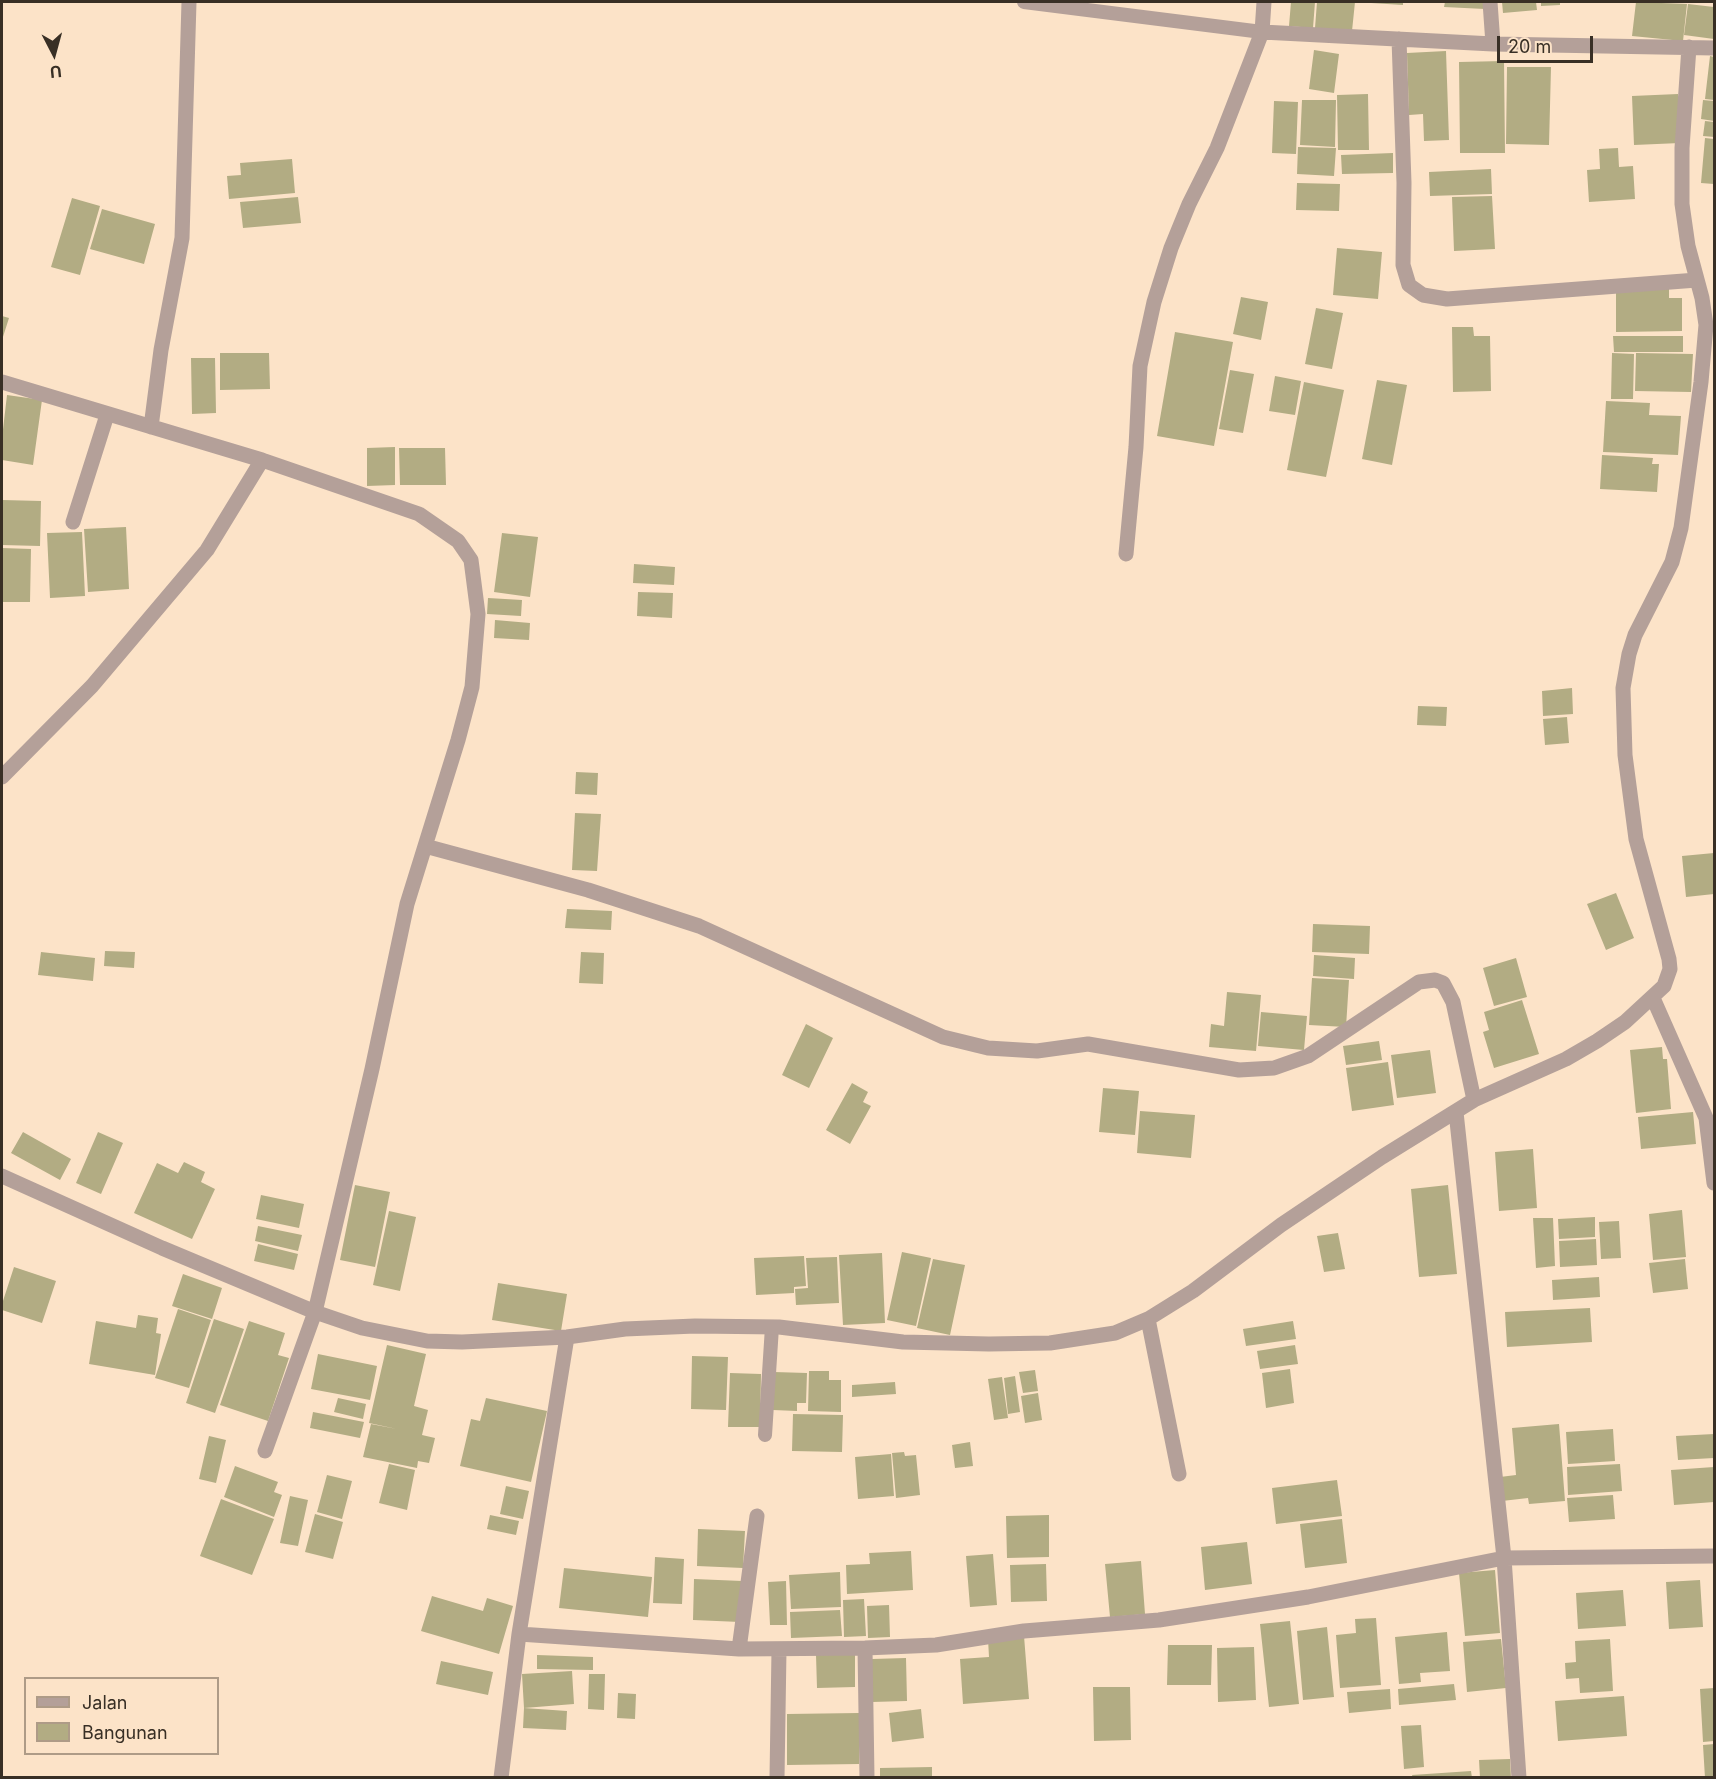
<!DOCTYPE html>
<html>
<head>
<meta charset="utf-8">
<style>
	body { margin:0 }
	#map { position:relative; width:1716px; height:1779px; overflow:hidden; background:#fce3c8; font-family:Inter,sans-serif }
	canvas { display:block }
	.frame { position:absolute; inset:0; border:3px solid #382f25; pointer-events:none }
	.legend { position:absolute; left:24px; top:1677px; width:195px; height:78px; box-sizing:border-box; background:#fce3c8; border:2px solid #ae9b87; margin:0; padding:8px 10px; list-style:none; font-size:18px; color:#382f25 }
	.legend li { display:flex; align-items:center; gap:12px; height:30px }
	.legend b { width:30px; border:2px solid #ae9b87 }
	.north { position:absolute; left:24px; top:24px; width:60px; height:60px; -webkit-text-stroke:4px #fce3c8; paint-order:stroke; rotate:174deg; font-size:16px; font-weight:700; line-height:24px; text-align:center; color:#382f25 }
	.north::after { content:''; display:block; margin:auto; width:21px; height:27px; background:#382f25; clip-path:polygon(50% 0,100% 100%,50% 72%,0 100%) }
	.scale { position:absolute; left:1497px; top:36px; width:96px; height:27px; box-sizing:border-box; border:3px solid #382f25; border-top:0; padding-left:8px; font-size:18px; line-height:21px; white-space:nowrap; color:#382f25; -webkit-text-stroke:4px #fce3c8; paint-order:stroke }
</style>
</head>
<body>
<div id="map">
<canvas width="1716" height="1779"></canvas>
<div class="frame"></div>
<ul class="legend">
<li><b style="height:8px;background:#b4a099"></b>Jalan</li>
<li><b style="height:16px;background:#b2ac83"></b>Bangunan</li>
</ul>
<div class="north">U</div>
<div class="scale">20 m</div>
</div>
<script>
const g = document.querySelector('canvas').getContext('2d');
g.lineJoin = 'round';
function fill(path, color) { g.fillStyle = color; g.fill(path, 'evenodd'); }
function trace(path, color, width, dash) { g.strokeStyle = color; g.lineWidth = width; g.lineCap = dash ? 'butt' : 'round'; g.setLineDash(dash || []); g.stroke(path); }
const building = new Path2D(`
	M1291,2H1315L1313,28L1289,26Z
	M1317,2H1355L1352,31L1315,28Z
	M1371,2H1403V5L1371,3Z
	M1445,2H1485V9L1444,7Z
	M1502,2H1536L1537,10L1503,13Z
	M1541,2H1560V5L1541,6Z
	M1636,2L1687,4L1683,41L1632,36Z
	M1688,4L1714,7V39L1684,35Z
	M1314,50L1339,54L1334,93L1309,89Z
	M1446,51L1449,140L1424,141L1423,114L1409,115L1407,53Z
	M1710,56L1714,57V100L1705,99Z
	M1504,61L1505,153H1460L1459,62Z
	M1507,67H1551L1549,145L1506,144Z
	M1368,94L1369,150H1338L1337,95Z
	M1678,94L1680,143L1634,145L1632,96Z
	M1302,100H1336L1335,147L1300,145Z
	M1703,100L1714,101V121L1701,119Z
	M1274,101L1298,102L1296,154L1272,153Z
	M1705,121L1714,122V137L1703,136Z
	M1705,138L1714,139V184L1701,183Z
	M1298,147L1336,148L1334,176L1297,174Z
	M1618,148L1619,167L1633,166L1635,199L1589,202L1587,170L1600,169L1599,149Z
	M1393,153V173L1342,174L1341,155Z
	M292,159L295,193L229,199L227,176L241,175L240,163Z
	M1491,169L1492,194L1430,196L1429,172Z
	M1297,183L1340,184L1339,211L1296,210Z
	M1492,196L1495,249L1454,251L1452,197Z
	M298,197L301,223L243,228L240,202Z
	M72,198L100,206L80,275L51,267Z
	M102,209L155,224L144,264L90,249Z
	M1337,248L1382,252L1378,299L1333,295Z
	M1669,289V298H1682V331L1616,332V290Z
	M1241,297L1268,302L1261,340L1233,334Z
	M1316,308L1343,313L1332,369L1305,364Z
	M2,316L9,318L2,340Z
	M1452,327H1473L1474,336H1490L1491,391L1453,392Z
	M1175,332L1233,342L1214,446L1157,436Z
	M1613,336H1683V352H1614Z
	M220,353H269L270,389L220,390Z
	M1612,353L1634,354L1633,399H1611Z
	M1636,353L1693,354L1691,392L1635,391Z
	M191,358H215L216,413L192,414Z
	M1230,370L1254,374L1243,433L1219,429Z
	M1275,376L1301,381L1295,415L1269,411Z
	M1377,380L1407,385L1392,465L1362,459Z
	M1304,382L1344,390L1326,477L1287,470Z
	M7,395L42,400L33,465L2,460V438Z
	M1606,401L1650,403L1649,415L1681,416L1678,455L1603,452Z
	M395,447V485L367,486V448Z
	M399,448H445L446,485H400Z
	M1602,455L1653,458L1652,464H1659L1657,492L1600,489Z
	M2,500L41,501L40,546L2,545Z
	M126,527L129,589L88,592L84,529Z
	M82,532L85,596L50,598L47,533Z
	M502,533L538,537L530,597L494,592Z
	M2,548L31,549L30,602H2Z
	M634,564L675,567L674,585L633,583Z
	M638,592L673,593L672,618L637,616Z
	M488,598L522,600L521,616L487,614Z
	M495,620L530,623L529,640L494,638Z
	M1572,688L1573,714L1543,716L1542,691Z
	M1418,706L1447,707L1446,726L1417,725Z
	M1567,717L1569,743L1545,745L1543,719Z
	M576,772L598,773L597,795L575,794Z
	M575,813L601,814L597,871L572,870Z
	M1714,853V894L1686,897L1682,856Z
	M1616,893L1634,938L1606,950L1587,904Z
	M567,909L612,911L611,930L565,928Z
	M1313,924L1370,926L1369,954L1312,952Z
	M105,951L135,952L134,968L104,966Z
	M41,952L95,958L93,981L38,975Z
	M581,952L604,953L603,984L579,983Z
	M1314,955L1355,958L1354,979L1313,976Z
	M1516,958L1527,997L1494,1006L1483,968Z
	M1312,978L1349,980L1346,1027L1309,1025Z
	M1227,992L1261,995L1256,1051L1209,1047L1211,1024L1224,1026Z
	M1522,1000L1539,1054L1494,1068L1483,1032L1489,1030L1484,1012Z
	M1261,1012L1307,1016L1304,1050L1258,1046Z
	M806,1024L833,1038L809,1088L782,1075Z
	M1379,1041L1382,1060L1346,1065L1343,1046Z
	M1662,1047L1663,1059H1667L1671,1109L1636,1113L1630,1050Z
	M1430,1050L1436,1093L1397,1098L1391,1055Z
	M1388,1062L1394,1105L1352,1111L1346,1068Z
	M852,1083L868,1092L863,1102L871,1106L850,1144L826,1130Z
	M1103,1088L1139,1091L1135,1135L1099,1132Z
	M1140,1111L1195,1115L1191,1158L1137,1153Z
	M1693,1112L1696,1144L1641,1149L1638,1117Z
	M23,1132L71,1159L60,1180L11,1153Z
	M98,1132L123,1143L101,1194L76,1183Z
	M1533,1149L1537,1208L1499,1211L1495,1152Z
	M184,1162L205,1172L201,1182L215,1189L192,1239L134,1213L157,1163L178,1173Z
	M355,1185L390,1192L375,1267L340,1260Z
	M1448,1185L1457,1274L1419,1277L1411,1189Z
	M261,1195L304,1204L299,1228L256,1219Z
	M1682,1210L1686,1257L1653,1260L1649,1214Z
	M389,1211L416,1217L400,1291L373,1285Z
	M1595,1217V1237L1559,1239L1558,1219Z
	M1533,1218H1553L1555,1266L1536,1268Z
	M1619,1221L1621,1258L1601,1259L1599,1222Z
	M258,1226L302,1235L298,1251L255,1241Z
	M1338,1233L1345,1269L1324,1272L1317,1236Z
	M1596,1239L1597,1265L1560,1267L1559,1241Z
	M258,1244L298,1254L294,1270L254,1261Z
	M902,1252L931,1258L916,1326L887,1320Z
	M882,1253L885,1323L843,1325L839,1255Z
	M804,1256L806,1286L794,1287V1293L756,1295L754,1258Z
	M837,1257L839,1303L796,1305L795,1289L808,1288L806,1258Z
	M933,1259L965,1265L950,1335L917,1328Z
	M1685,1259L1688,1289L1653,1293L1649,1263Z
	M14,1267L56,1281L42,1323L2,1310V1304Z
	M183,1274L222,1288L212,1319L172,1306Z
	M1599,1277L1600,1297L1553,1300L1552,1280Z
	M498,1283L567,1294L561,1331L492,1320Z
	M1590,1308L1592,1342L1507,1347L1505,1312Z
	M178,1309L211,1320L189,1388L155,1378Z
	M138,1315L158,1318L156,1333L161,1334L155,1375L89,1364L96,1321L136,1328Z
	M214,1319L244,1329L215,1413L186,1403Z
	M249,1321L285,1333L278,1355L289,1358L268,1421L220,1405Z
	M1293,1321L1296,1339L1246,1346L1243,1329Z
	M387,1345L426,1354L414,1406L428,1410L422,1435L435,1438L429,1463L418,1461L417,1468L363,1457L371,1424L397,1429L369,1423Z
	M1295,1345L1298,1364L1260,1369L1257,1351Z
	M318,1354L377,1366L370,1400L311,1389Z
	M692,1356L728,1357L726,1410L691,1409Z
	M1290,1369L1294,1403L1266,1408L1262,1373Z
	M1035,1370L1038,1391L1023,1393L1019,1372Z
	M809,1371H829V1380H841V1412L808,1411Z
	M774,1372L807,1373L806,1403H797V1411L773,1410Z
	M730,1373L761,1374L760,1427H728Z
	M1015,1376L1020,1412L1008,1414L1004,1378Z
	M1002,1377L1008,1418L994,1420L988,1379Z
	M895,1382L896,1394L852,1397V1385Z
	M1038,1393L1042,1420L1025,1423L1021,1396Z
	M338,1398L366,1404L363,1419L334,1412Z
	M486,1398L547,1411L531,1482L460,1466L471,1419L480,1421Z
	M313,1412L364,1422L360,1438L310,1428Z
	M793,1414L843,1415L842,1452L792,1451Z
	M1559,1424L1565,1501L1529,1504L1528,1498L1502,1501L1500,1477L1516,1475L1512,1428Z
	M1613,1429L1615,1461L1568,1464L1566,1432Z
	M1714,1434V1458L1678,1460L1676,1436Z
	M209,1436L226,1440L216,1483L199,1479Z
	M970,1442L973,1466L955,1468L952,1445Z
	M904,1452L905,1456L916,1455L920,1495L896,1498L892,1453Z
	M891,1454L894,1496L858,1499L855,1457Z
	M389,1464L415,1470L407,1510L379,1503Z
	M1620,1464L1622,1491L1568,1495L1567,1467Z
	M235,1466L278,1482L274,1492L282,1495L274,1517L224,1497Z
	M1714,1467V1502L1674,1505L1671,1470Z
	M327,1475L352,1481L342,1519L317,1512Z
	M1337,1480L1342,1516L1276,1524L1272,1488Z
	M506,1486L529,1491L523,1519L500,1514Z
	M1613,1495L1615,1519L1569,1522L1567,1498Z
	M290,1496L308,1500L298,1546L280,1543Z
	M221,1499L274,1519L252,1575L200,1556Z
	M315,1514L343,1522L333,1559L305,1552Z
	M490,1515L519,1521L516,1535L487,1529Z
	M1049,1515V1557L1007,1558L1006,1516Z
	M1342,1519L1347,1563L1305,1568L1300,1524Z
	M698,1529L745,1531L743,1568L697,1566Z
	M1247,1542L1252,1584L1205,1590L1201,1547Z
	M911,1551L913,1590L847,1594L846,1565L870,1564L869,1553Z
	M993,1554L997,1605L970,1607L966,1556Z
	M655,1557L684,1559L682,1604L653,1603Z
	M1141,1561L1145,1614L1110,1617L1105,1564Z
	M1046,1564L1047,1601L1011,1602L1010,1565Z
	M564,1568L652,1577L648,1617L559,1608Z
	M1495,1570L1500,1633L1465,1636L1459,1573Z
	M840,1572L841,1607L791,1609L789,1575Z
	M694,1579L742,1581L740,1622L693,1620Z
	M1700,1580L1703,1627L1669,1629L1666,1582Z
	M786,1581L787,1625H770L768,1582Z
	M1623,1590L1626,1626L1578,1629L1576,1593Z
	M432,1596L483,1611L487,1598L513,1606L499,1654L421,1631Z
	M864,1599L866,1636L844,1637L843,1600Z
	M889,1605L890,1637L868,1638L867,1606Z
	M840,1610L842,1636L791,1638L790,1612Z
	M1376,1618L1381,1685L1340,1688L1336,1635L1356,1633L1355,1619Z
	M1290,1621L1299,1704L1269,1707L1260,1624Z
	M1327,1627L1334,1697L1303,1700L1297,1631Z
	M1447,1632L1450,1671L1420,1673L1421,1682L1399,1684L1395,1637Z
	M1024,1636L1029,1699L963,1704L960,1659L989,1657L988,1639Z
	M1501,1639L1506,1688L1467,1692L1463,1642Z
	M1610,1639L1613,1691L1580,1693L1579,1678L1566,1679L1565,1663L1576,1662L1575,1641Z
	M1168,1645H1212L1211,1685H1167Z
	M1254,1647L1256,1700L1218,1702L1217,1648Z
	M855,1654V1687L817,1688L816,1655Z
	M537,1655L593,1657V1670L537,1669Z
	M906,1658L907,1701L872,1702V1659Z
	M441,1661L493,1672L488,1695L436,1684Z
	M572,1671L574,1704L524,1708L522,1674Z
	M589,1674H605L604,1710L588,1709Z
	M1454,1684L1456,1700L1399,1705L1398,1689Z
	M1093,1687H1130L1131,1740L1094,1741Z
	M1714,1688V1741L1703,1742L1700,1689Z
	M1390,1689L1391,1709L1349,1713L1347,1692Z
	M618,1693L636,1694L635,1719L617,1718Z
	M1624,1696L1627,1736L1558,1741L1555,1701Z
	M524,1708L567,1711L566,1730L523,1728Z
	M921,1709L924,1738L892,1742L889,1713Z
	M859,1713V1764L787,1765V1714Z
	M1421,1725L1424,1767L1404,1769L1401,1726Z
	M1714,1744V1778H1705L1703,1745Z
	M1510,1759L1511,1778H1480L1479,1760Z
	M932,1767V1778H880V1768Z
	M1471,1771L1472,1778H1413L1412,1775Z`);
const lane = new Path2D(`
	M1024,2L1262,32
	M765,1435L772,1327`);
const street = new Path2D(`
	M1490,2L1493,44
	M1262,32L1493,44L1714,48
	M1399,39L1404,183L1403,265L1409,285L1423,295L1447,299L1697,280
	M2,382L262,460L419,514L458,541L471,560L478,614L472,687L458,740L407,904L372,1069L315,1312L265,1451
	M151,427L161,350L182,238L189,2
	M73,522L107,415
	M1126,554L1136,447L1140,366L1154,302L1171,248L1189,204L1217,148L1262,32L1264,2
	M2,777L92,686L207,550L262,460
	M425,846L588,890L699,926L943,1037L988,1048L1037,1051L1088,1044L1239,1070L1274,1068L1308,1056L1419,982L1435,980L1443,983L1453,1002L1474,1100
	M1653,998L1706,1118L1714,1183
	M1456,1112L1504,1558L1519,1778
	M2,1176L162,1248L315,1312L362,1328L427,1341L462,1342L567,1337L625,1329L695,1326L779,1327L903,1342L989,1344L1050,1343L1115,1333L1148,1319L1193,1291L1281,1225L1382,1157L1474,1100L1566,1059L1597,1041L1625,1022L1664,986L1670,969L1669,959L1636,839L1625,755L1623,688L1629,654L1635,635L1672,562L1681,528L1701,382L1706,325L1702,298L1688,246L1682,204V148L1689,47
	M1148,1319L1179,1474
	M519,1634L739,1649L865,1648L936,1645L1024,1631L1159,1620L1308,1597L1504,1558L1714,1556
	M865,1648L867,1778
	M739,1649L757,1516
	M501,1778L519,1634L567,1337
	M777,1778L779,1650`);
fill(building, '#b2ac83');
trace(lane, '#b4a099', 14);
trace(street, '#b4a099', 15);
</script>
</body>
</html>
